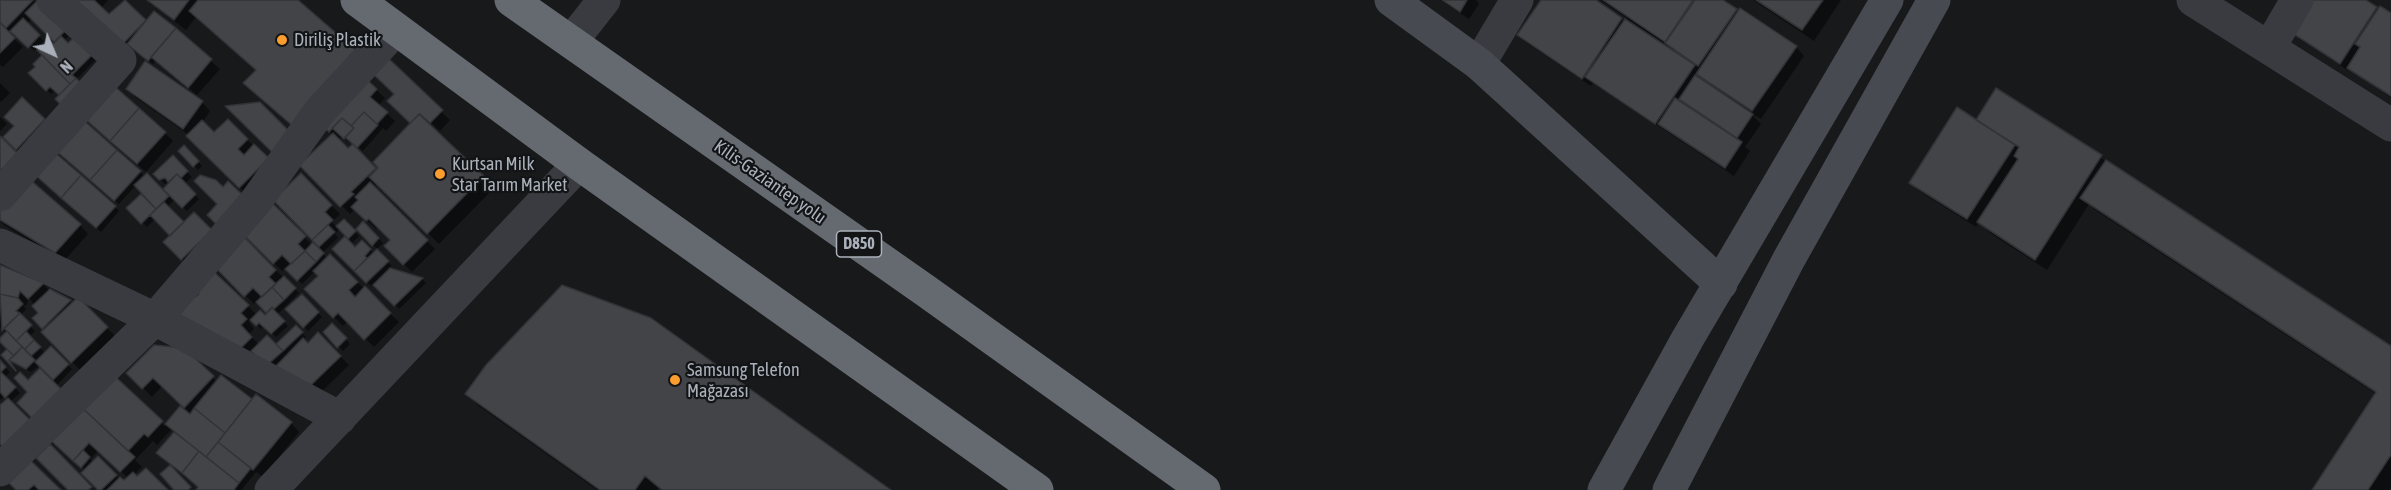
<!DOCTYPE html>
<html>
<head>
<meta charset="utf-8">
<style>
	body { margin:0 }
	#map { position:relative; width:2391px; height:490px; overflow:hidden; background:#18191b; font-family:"Asap Condensed",sans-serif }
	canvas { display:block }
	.north { position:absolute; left:24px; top:24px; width:60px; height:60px; -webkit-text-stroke:4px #131416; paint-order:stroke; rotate:136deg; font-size:16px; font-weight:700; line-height:24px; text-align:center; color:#aab1bb }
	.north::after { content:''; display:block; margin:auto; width:21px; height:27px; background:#aab1bb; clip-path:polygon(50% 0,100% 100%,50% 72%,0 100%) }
</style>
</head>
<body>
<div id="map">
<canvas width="2391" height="490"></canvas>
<div class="north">N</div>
</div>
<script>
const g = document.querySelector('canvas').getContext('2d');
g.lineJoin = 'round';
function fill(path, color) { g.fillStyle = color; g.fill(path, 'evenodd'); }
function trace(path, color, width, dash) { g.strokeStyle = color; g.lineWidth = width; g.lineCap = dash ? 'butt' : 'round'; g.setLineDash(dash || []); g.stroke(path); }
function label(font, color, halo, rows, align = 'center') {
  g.font = font + ' "Asap Condensed",sans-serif'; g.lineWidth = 4.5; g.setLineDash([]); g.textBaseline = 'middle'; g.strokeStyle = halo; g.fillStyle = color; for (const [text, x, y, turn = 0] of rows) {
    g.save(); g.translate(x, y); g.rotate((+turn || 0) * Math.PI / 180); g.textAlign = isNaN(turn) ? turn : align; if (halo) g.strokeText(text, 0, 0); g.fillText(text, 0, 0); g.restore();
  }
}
const shadow = new Path2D(`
	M0,0H33L72,32L64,41L69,46L99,56L61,95L56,90L51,94L30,73L44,55L39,50L51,38L32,18L27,24L44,41L34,51L16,34L13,38L23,47L3,67L0,65Z
	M65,0H108L101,8L110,16L124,1L147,23L155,13L220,69L197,95L156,60L153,64L134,49L126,58Z
	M146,0H296L360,75L385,98L378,106L395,121L386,131L383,128L363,151L351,140L349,142L342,136L338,140L348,150L353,146L377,171L412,123L389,101L396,94L386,58L450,120L440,131L429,121L427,123L494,188L439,244L377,184L373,187L435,249L412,272L386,246L392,240L379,226L376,229L355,209L350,214L301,165L333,135L320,122L306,138L257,95V71L196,17L186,30Z
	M1440,0H1476L1479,4L1469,19Z
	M1543,0H1593L1625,22L1627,18L1600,0H1720L1796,47L1804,56L1761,119L1749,112L1761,124L1745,147L1750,151L1734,176L1593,83L1591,86L1528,44L1519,35ZM1701,77L1710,85L1699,80Z
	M1753,0H1841L1814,41Z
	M2363,0L2379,11L2391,14V98L2350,69L2349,71L2299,39L2291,31Z
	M0,83L10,93L1,102L0,101Z
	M128,89L202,102L210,111L202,123L214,134L228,121L276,168L248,196L189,135L136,98Z
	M1997,90L2391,348V487L2389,490H2313L2376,394L2095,210L2089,204L2047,270L1990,233L1979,222L1976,227L1919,191L1911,183L1982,125Z
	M22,100L48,124L21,153L6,141L0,168V138L2,140L16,126Z
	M0,117L7,124L0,131Z
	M93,125L165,133L173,141L146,172Z
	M184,147L202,166L198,170L180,151Z
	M65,157L140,172L163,191L172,181L165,184L155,174L173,157L192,177L184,184L199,199L187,211L175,199L167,207L184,224L215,235L186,263L165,242L172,236L155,219L147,227L128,208L143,193L136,185L119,204Z
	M301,175L340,214L332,222L337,227L344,221L359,236L351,244L355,249L362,242L374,253L376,251L392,266L389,269L422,279L426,283L399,309L374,283L371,286L335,249L347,236L340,229L335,234L338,238L322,253L328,259L330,256L399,322L374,347L348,321L343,326L306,289L320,276L315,271L302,284L286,268L282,271L243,232L271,204L311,244L315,240L275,200Z
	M40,178L115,207L119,211L101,232Z
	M0,211L80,225L88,234L64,261L4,225L0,221Z
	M363,224L383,243L377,249L358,229Z
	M244,239L299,293L277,315L288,326L276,337L265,326L261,329L252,319L249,322L254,329L249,334L259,345L276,346L296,327L306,337L303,340L308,345L318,334L349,365L318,395L249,357L202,294L211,271L257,315L265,317L269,313L257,301L254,304L216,266Z
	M0,267L43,284L50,291L73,304L78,299L115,336L80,370L44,332L46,330L34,318L41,313L29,298L26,306L23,305L26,309L20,316L35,331L29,337L46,354L51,348L72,369L56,386L30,392L28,382L43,368L40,365L31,372L12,362L13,366L3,355L9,349L0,339L7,334L0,327Z
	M302,296L322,317L308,331L288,309Z
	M332,325L350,344L343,351L325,332Z
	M183,350L217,382L221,377L252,402L291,423L299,432L263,477L256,472L242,489L244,490H198L200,488L158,453L176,432L172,429L157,445L153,441L135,460L142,467L134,475L166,490H100L86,471L56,444L107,371L165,426L180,408L191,417V414L162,386L152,397L128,373ZM99,450L128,478L124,483L98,459L94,463L90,459Z
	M0,363L10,372L5,377L20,393L10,402L0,442V407L8,399L5,396L0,400Z
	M467,394L889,490H662L659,488L657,490H597L479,406Z
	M27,459L59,490H18Z`);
const building = new Path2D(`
	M0,0H33L6,28L0,22Z
	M38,0L69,27L54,42L25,13Z
	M63,0H94L109,14L125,0L146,20L117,50Z
	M147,0H189L174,20Z
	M198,0H298L359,53L294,127L243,83L256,70L189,11Z
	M1442,0H1467L1460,12Z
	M1541,0H1596L1622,18L1582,79L1517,35Z
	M1603,0H1693L1665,42Z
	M1695,0H1723L1737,9L1698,66L1665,43Z
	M1756,0H1823L1802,30Z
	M2309,0H2366L2377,7L2340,64L2289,31Z
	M2380,6L2391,13V96L2347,68L2360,47L2355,44Z
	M1740,8L1797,46L1752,111L1696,74Z
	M154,11L176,28L148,61L127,44Z
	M23,18L40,35L28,48L10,31Z
	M1625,19L1695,65L1655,124L1585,77Z
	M0,23L15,38L0,53Z
	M176,28L212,59L188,88L151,57Z
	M79,33L96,51L72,75L76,78L70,84L37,50L49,39L53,44L61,36L68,43Z
	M42,55L70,84L59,95L50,87L46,91L28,73L35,67L33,64Z
	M386,56L443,110L430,123L420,114L410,123L387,101L394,94L371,72Z
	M145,61L203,101L183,129L126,89Z
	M360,73L377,89L370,97L388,112L377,124L364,112L351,126L342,118L329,132L316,120Z
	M1695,75L1753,114L1737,138L1679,99Z
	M76,78L87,90L66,110L55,99Z
	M112,84L139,108L110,141L83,117Z
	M1996,88L2102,155L2035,260L1977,222L2018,159L2014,156L2019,147L1976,120Z
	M22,97L45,119L16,150L3,137L14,126L4,117Z
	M1675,98L1742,142L1725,168L1658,124Z
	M260,102L296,138L278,158L225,106Z
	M1957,107L2015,145L1967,219L1909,183Z
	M139,108L166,132L137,164L110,141Z
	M364,112L378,125L357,148L345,137L354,128L351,126Z
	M419,114L484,176L427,234L369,177L378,168L373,162Z
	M81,118L117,150L90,180L54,149Z
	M342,118L354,128L344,139L332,128Z
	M228,119L248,139L238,149L244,155L254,144L269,158L239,188L186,136L202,120L214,132Z
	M333,133L348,148L353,144L376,168L351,192L354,194L340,207L299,165Z
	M0,136L22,158L0,170Z
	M184,145L199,161L193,167L178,151Z
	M117,150L141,171L114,201L90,180Z
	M53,151L81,175L61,198L33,173Z
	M173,155L188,171L181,178L177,174L168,182L165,178L159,180L153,174Z
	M2106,160L2391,346V455L2368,490H2312L2376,392L2080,198Z
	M147,173L169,196L156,209L134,185Z
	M301,173L332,205L325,212L333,220L312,240L273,200Z
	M177,174L196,194L182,208L163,189Z
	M81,175L116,206L96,228L61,198Z
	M200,175L216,180L223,187L228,181L249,201L221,229L207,215L217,204L194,181Z
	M27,177L81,224L55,253L0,220V209Z
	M370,182L428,240L403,265L384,246L390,240L369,219L366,221L351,207L358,200L355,197Z
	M141,194L156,209L141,224L126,208Z
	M164,202L184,222L170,236L150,215Z
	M271,202L306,236L298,244L305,251L291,264L282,255L273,264L241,232Z
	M194,212L212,230L181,260L163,242Z
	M344,219L356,231L348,239L336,226Z
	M363,221L379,238L372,246L356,229Z
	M328,225L335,232L319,247L312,240Z
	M345,236L355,247L362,240L371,249L365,256L367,258L354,271L332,249Z
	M244,237L276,270L269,277L276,284L262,297L253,288L244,297L214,266Z
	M313,242L324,253L316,262L305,251Z
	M377,249L389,261L366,283L354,271Z
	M305,251L316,262L297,281L285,269Z
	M330,254L358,282L349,290L355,297L365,286L391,313L364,340L338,313L333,318L304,289L318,276L313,271Z
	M0,265L44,283L28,299L20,291L18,298L0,294Z
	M390,268L423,278L394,306L373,285Z
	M211,269L249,305L241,313L247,319L241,325L252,337L240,349L173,313L199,294L192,286Z
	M284,276L296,288L284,300L272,287Z
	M562,285L651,318L891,490H662L645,476L635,490H600L465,394L486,365Z
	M272,287L284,300L274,309L272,307L266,313L256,302Z
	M50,289L71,300L42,329L32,318L38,313L32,306Z
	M0,294L18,298L23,304L16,311L20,313L2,331Z
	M302,294L319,312L303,328L285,309Z
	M78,297L108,327L71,363L41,332Z
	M272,308L285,321L271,334L259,323L256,326L250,320L260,310L265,315Z
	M20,313L32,325L16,341L4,328Z
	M332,323L347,338L337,348L323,332Z
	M296,325L303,332L283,351L276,344Z
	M7,331L22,347L14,356L0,342V338Z
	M26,331L34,340L25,349L16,341Z
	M318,332L341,356L309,387L274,368L303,338L308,343Z
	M267,335L283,351L266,366L251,351Z
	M34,340L41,347L31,356L25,349Z
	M154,345L184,348L214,376L184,408L153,378L142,389L126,373Z
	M51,346L69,364L53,380L35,362Z
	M22,347L35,360L26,369L9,360Z
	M7,349L14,356L9,360L16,371L1,355Z
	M0,360L6,367L1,372L16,387L5,398L0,392Z
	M40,368L62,390L33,419L17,403L27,392L14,378L20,372L28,380Z
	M107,369L163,421L148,437L144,434L128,451L76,402Z
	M221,375L252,399L225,433L194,408Z
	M256,394L292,422L253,470L218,442Z
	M8,398L31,421L3,447L0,444V405Z
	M76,402L135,457L120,472L89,443L73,461L45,435Z
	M180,406L190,414L194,408L225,433L206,457L165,424Z
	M174,432L199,451L182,473L156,453Z
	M218,442L251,468L239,483L206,457Z
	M50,444L92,487L88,490H68L36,458Z
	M83,450L90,457L81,468L73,461Z
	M199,451L239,483L234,490H196L198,487L182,473Z
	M98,456L117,475L101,490H98L81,473Z
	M27,457L61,490H39L34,485L28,490H16L6,480Z
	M170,465L191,487L188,490H174L160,474Z
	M146,468L168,490H107L120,477L124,480L133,472L137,476Z`);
const street = new Path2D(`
	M2193,0L2269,48L2297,0
	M571,42L604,0
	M2269,48L2391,125
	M1479,64L1517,0
	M0,195L120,60L53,0
	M0,245L155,319L340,418
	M0,470L155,319L256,201L320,111L396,29
	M271,490L579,164`);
const secondary = new Path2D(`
	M1391,0L1479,64L1721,284
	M1604,490L1688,338L1887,0
	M1669,490L1789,259L1934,0`);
const highway = new Path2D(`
	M357,0L579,164L1037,490
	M511,0L926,291L1204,490`);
const markers = [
	[282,40,6,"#fc9e2f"],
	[440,174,6,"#fc9e2f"],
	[675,380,6,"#fc9e2f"]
];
const shields = [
	[859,244,45]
];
const shieldNames = [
	["D850",859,244]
];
const poiNames = [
	["Diriliş Plastik",294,40],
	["Kurtsan Milk",452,164],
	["Star Tarım Market",452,185],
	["Samsung Telefon",687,370],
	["Mağazası",687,391]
];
const streetNames = [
	["Kilis-Gaziantep yolu",770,182,35]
];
fill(shadow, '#0007');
fill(building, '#424448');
trace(building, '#323337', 1.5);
trace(street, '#393b40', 33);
trace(secondary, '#474a50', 33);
trace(highway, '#656a71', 33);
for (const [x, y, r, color] of markers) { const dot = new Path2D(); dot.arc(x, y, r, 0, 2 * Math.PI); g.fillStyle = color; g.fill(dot); trace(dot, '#131416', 2); }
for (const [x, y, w] of shields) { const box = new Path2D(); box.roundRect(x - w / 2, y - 13, w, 26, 4.5); g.fillStyle = '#131416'; g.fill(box); trace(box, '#aab1bb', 1.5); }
label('bold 16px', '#aab1bb', null, shieldNames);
label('18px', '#aab1bb', '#131416', poiNames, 'left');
label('18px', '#aab1bb', '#131416', streetNames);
</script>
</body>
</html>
